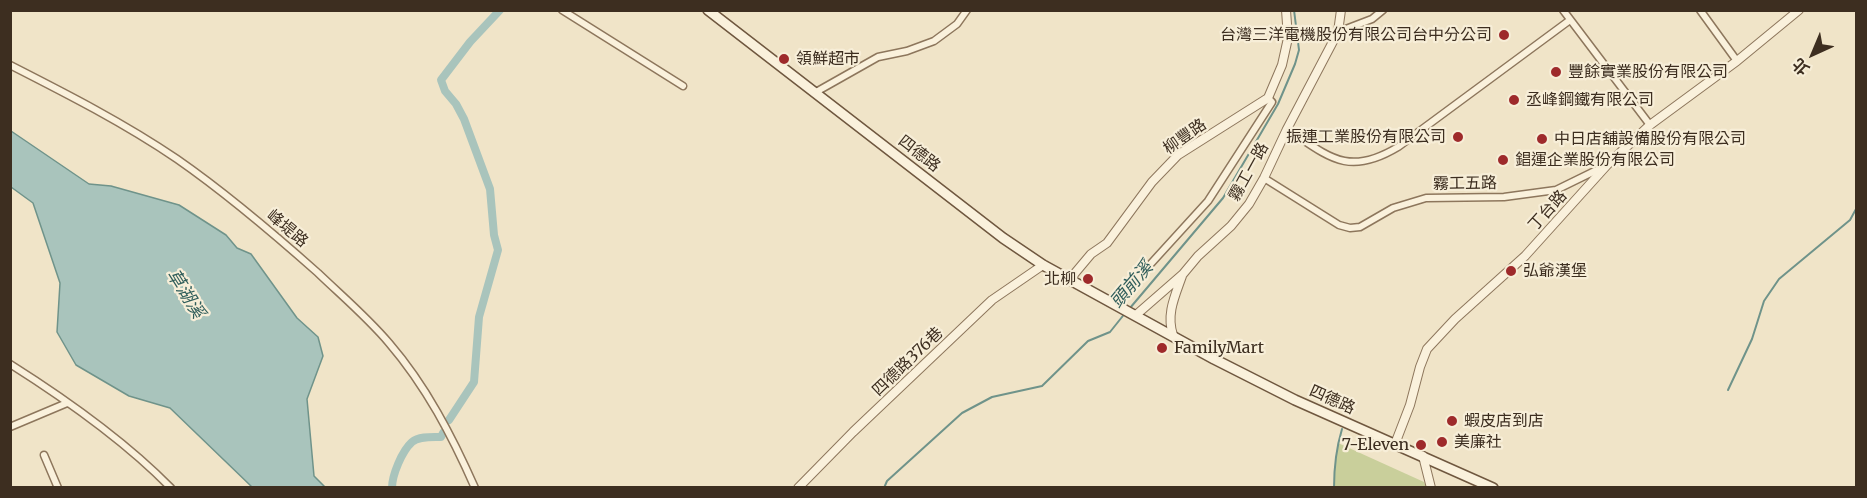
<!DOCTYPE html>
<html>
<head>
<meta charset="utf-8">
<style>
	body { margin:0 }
	#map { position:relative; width:1867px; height:498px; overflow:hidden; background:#f0e4c8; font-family:Merriweather,"Noto Sans TC",serif }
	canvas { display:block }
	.frame { position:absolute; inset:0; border:12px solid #3d2e20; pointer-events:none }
	.north { position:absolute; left:1783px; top:24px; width:60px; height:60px; -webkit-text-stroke:4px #f7eed8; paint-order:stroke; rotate:224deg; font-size:16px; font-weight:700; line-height:24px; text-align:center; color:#3d2e20 }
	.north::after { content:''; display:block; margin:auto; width:21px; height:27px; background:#3d2e20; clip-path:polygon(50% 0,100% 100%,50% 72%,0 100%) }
</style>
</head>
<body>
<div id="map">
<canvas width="1867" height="498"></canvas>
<div class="frame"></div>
<div class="north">北</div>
</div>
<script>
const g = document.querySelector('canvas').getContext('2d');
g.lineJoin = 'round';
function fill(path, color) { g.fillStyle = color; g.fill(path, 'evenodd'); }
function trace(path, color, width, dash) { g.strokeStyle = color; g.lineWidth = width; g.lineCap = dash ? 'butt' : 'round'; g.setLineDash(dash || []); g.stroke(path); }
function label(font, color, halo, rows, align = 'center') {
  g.font = font + ' Merriweather,"Noto Sans TC",serif'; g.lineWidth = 4.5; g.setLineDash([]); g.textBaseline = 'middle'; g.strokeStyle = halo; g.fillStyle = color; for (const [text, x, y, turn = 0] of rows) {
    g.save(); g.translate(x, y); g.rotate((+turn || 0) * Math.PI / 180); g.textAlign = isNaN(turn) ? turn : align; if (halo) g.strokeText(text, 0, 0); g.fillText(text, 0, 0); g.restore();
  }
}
const green = new Path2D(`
	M1338,443L1424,482L1426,487H1335L1334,471Z`);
const water = new Path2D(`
	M11,131L89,184L111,186L179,205L226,235L237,248L251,254L297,318L318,337L323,356L307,399L314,476L325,487H252L170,408L129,396L76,365L57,332L60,283L33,203L11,187Z`);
const stream = new Path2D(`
	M1130,308L1223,198L1278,104L1295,64L1299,50L1294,10
	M1728,390L1752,339L1764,301L1779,279L1850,220L1856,209
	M884,488L887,481L962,413L992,397L1042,386L1088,341L1110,332L1126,312
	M1334,488C1334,467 1336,449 1342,429`);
const canal = new Path2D(`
	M449,420L474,382L479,317L498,250L494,235L490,189L464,119L456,104L445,91L441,80L470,42L500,10
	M392,488C392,475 402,451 412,442C419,436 432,437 441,437L443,433`);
const minor = new Path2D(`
	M562,10L683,86
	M1563,10L1650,125
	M1700,10L1737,61
	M1338,32L1372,19L1383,10
	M10,65C67,94 124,123 177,159C226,193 273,233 318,273C342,296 368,318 389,343C426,386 452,436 475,488
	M816,92L878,57L907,51L934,41L957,24L967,10
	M1287,129C1329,157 1348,177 1398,147L1570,20
	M1264,178L1339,225L1350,228L1360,227L1393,208L1426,198L1504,197L1556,190L1605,166
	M1115,303L1208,201L1272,102L1268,98
	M10,364C67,400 124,440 171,488
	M10,427L67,403
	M44,455L58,488`);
const tertiary = new Path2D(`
	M1070,279L1091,254L1107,243L1152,182L1178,155L1268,98L1282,65L1288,38L1286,10
	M1136,315L1183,274L1198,256L1231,226L1249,204L1264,178L1287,129L1338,32L1341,10
	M1173,335C1166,314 1175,296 1182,276
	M1395,444L1410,405L1420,367L1427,349L1455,319L1525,256L1608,164L1650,125L1737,61L1799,10
	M1423,456L1431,488
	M798,488L853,432L992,300L1043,265`);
const secondary = new Path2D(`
	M708,10L1003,238L1043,265L1214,359L1295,400L1493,488`);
const markers = [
	[1504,35,6,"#9e2a2b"],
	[784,59,6,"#9e2a2b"],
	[1556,72,6,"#9e2a2b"],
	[1514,100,6,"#9e2a2b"],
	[1458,137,6,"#9e2a2b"],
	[1542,139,6,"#9e2a2b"],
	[1503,160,6,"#9e2a2b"],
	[1511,271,6,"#9e2a2b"],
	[1088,279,6,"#9e2a2b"],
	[1162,348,6,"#9e2a2b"],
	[1452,421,6,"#9e2a2b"],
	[1442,442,6,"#9e2a2b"],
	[1421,445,6,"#9e2a2b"]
];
const poiNames = [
	["台灣三洋電機股份有限公司台中分公司",1492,35,"right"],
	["領鮮超市",796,59],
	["豐餘實業股份有限公司",1568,72],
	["丞峰鋼鐵有限公司",1526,100],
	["振連工業股份有限公司",1446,137,"right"],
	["中日店舖設備股份有限公司",1554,139],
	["錩運企業股份有限公司",1515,160],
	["弘爺漢堡",1523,271],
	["北柳",1076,279,"right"],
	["FamilyMart",1174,348],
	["蝦皮店到店",1464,421],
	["美廉社",1454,442],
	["7-Eleven",1409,445,"right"]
];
const streetNames = [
	["柳豐路",1185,137,-35],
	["四德路",919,154,38],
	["霧工一路",1249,172,-61],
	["霧工五路",1465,184,-1],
	["丁台路",1548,211,-48],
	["峰堤路",287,229,40],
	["四德路376巷",908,362,-44],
	["四德路",1332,400,24]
];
const waterNames = [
	["頭前溪",1132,285,-50],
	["草湖溪",185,294,58]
];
fill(green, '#c9cf9b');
fill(water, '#a9c4bc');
trace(water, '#6f938a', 1.5);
trace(stream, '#6f938a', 2);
trace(canal, '#a9c4bc', 8);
trace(minor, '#8d765c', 9);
trace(tertiary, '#8d765c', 10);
trace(secondary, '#6f573f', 12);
trace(minor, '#faf1dc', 6);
trace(tertiary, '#faf1dc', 8);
trace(secondary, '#faf1dc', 9);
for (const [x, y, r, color] of markers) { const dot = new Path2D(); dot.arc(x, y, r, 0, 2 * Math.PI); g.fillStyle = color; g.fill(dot); trace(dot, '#f7eed8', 2); }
label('16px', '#3d2e20', '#f7eed8', poiNames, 'left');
label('16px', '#3d2e20', '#f7eed8', streetNames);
label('italic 18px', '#2f5d5a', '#f7eed8', waterNames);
</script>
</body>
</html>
